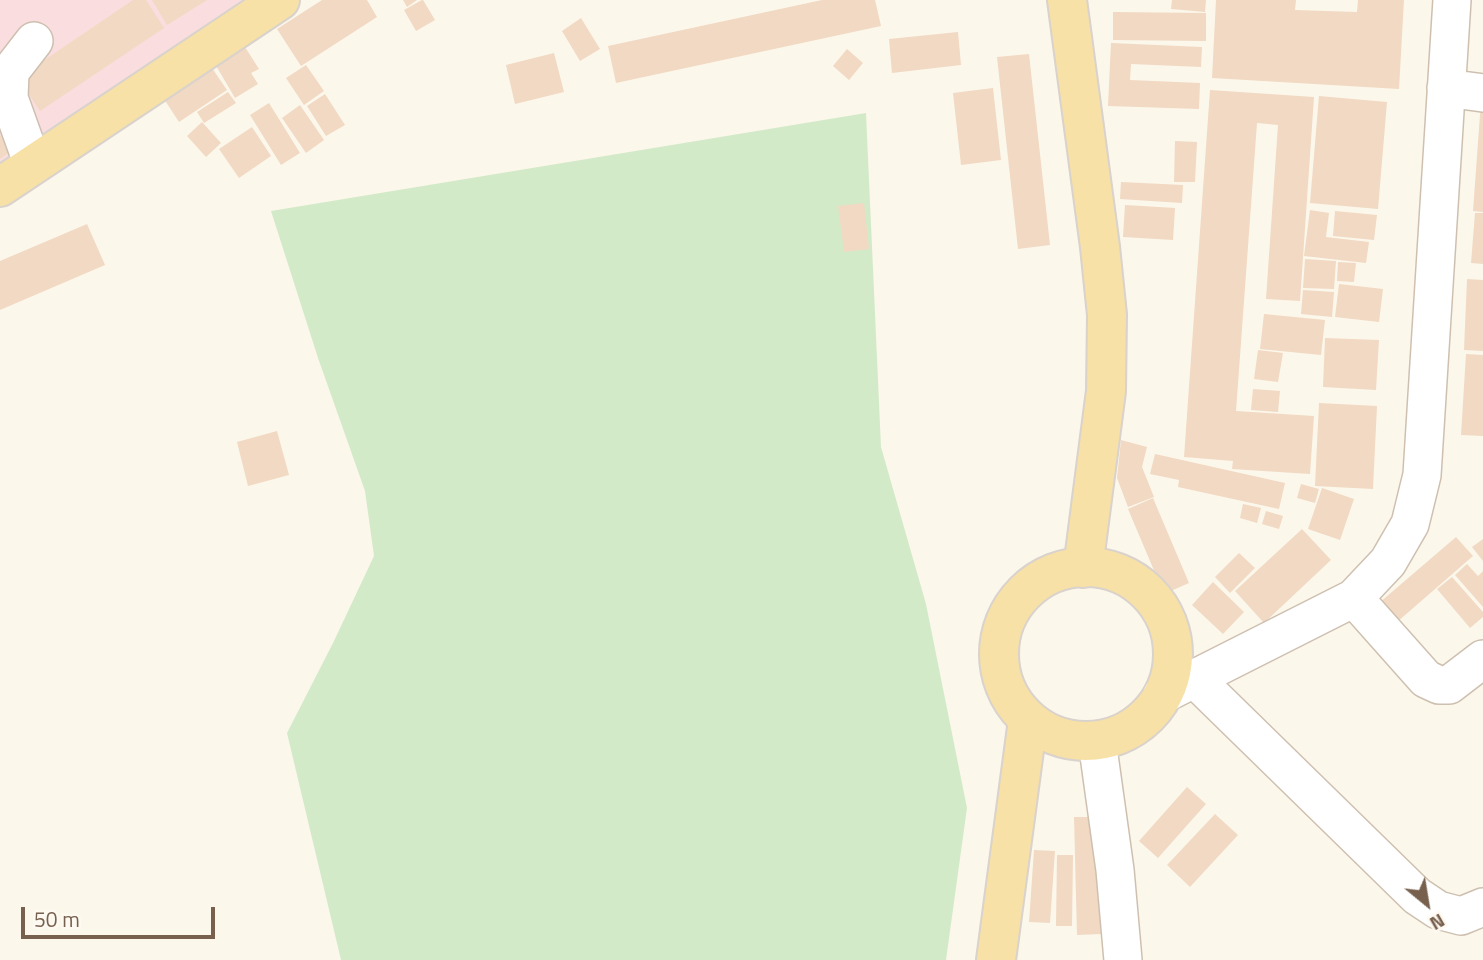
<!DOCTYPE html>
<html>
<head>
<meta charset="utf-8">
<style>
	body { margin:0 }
	#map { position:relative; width:1483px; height:960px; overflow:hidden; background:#fcf7eb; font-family:"Titillium Web",sans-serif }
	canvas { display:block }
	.north { position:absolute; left:1392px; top:869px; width:70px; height:70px; -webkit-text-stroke:5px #fefaf1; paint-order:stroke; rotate:150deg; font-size:19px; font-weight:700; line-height:28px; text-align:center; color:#77604e }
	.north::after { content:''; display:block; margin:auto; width:24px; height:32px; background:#77604e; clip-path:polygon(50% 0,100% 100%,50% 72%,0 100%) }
	.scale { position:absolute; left:21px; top:907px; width:194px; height:32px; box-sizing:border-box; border:4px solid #77604e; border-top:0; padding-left:9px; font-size:21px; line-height:24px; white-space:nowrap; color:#77604e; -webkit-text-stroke:5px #fefaf1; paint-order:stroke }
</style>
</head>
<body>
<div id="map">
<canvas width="1483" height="960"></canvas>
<div class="north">N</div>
<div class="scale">50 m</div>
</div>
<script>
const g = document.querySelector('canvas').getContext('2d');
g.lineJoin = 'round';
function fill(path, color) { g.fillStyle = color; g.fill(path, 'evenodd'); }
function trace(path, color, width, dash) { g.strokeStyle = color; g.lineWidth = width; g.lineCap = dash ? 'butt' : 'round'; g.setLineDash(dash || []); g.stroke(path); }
const medical = new Path2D(`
	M0,0H252L0,163Z`);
const green = new Path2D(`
	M866,113L881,447L926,604L967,808L946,960H341L287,733L333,643L374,556L365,491L318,358L271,211Z`);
const building = new Path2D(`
	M133,0H146L164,28L40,111L18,78Z
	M152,0H207L167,25Z
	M322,0H367L377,17L301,66L277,29Z
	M403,0H417L407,7Z
	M422,0H423L435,20L416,31L404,10Z
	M822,0H875L881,26L616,83L608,46Z
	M1172,0H1206L1205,12L1171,9Z
	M1216,0H1296L1295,10L1357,12L1358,0H1404L1399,89L1212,78Z
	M1113,12L1206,13V41L1113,40Z
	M581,18L600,49L580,61L562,31Z
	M958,32L961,65L892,73L889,39Z
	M1111,43L1202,47L1201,67L1131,64L1130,80L1200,83L1199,109L1108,106Z
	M245,47L259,69L251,73L258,84L235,98L215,64Z
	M847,49L863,63L849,80L833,66Z
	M554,53L564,92L515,104L506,65Z
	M1029,54L1050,245L1018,249L997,57Z
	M306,65L324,91L304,105L286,78Z
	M212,68L227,90L179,122L164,99Z
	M993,88L1001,160L961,165L953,93Z
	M1210,90L1314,97L1300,301L1266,299L1278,125L1257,123L1236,411L1314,416L1310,474L1232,469L1233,461L1184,457Z
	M228,92L236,103L204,123L197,112Z
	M325,94L345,125L326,136L307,106Z
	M1319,96L1387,102L1378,209L1310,203Z
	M1481,101H1483V212L1473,211Z
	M269,103L300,153L281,165L250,115Z
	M300,105L324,140L306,153L282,118Z
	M202,122L221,143L206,157L187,136Z
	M252,127L271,156L239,178L219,149Z
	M0,135L11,151L0,159Z
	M1175,141L1197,142L1195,182H1174Z
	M1121,182L1183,185L1182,203L1120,199Z
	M864,203L869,249L844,252L838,206Z
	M1125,205L1175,208L1173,240L1123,237Z
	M1310,210L1329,213L1326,237L1369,242L1366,263L1304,256Z
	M1335,211L1377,215L1374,240L1333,236Z
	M1475,213H1483V264L1471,263Z
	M87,224L105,265L0,310V261Z
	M1305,259L1336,261L1334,289L1303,288Z
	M1338,262L1356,263L1354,282L1337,281Z
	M1467,279L1483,280V351L1464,350Z
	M1339,284L1383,289L1379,322L1335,317Z
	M1303,290L1334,292L1332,317L1301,314Z
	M1264,314L1325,320L1321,355L1260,349Z
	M1325,338L1379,340L1376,390L1323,387Z
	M1258,350L1283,353L1278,382L1254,379Z
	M1466,354L1483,355V436L1461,435Z
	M1253,389L1280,391L1278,412L1251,410Z
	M1319,403L1377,406L1373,489L1315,486Z
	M277,431L289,475L248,486L237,442Z
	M1121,440L1147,447L1142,467L1154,497L1128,507L1117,478Z
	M1155,454L1285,483L1279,509L1178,487L1179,480L1150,474Z
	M1301,484L1319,489L1315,503L1297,498Z
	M1322,488L1354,499L1340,540L1308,529Z
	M1153,498L1189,583L1164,594L1128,509Z
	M1243,504L1261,508L1257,523L1240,518Z
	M1266,511L1283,516L1279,529L1262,524Z
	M1302,529L1331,560L1264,623L1235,591Z
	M1456,537L1473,556L1389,629L1372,609Z
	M1483,539V561L1472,547Z
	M1239,553L1255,568L1230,593L1215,577Z
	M1467,564L1478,576L1483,571V607L1455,575Z
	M1452,577L1483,612V617L1470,628L1437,589Z
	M1213,582L1244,612L1223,634L1192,605Z
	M1187,787L1206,804L1158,858L1139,841Z
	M1215,814L1238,835L1190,887L1167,865Z
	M1074,817H1099L1101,934L1077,935Z
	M1034,850L1055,851L1050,923L1029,922Z
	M1057,855H1073L1072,926H1056Z`);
const minor = new Path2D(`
	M1446,88L1483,93
	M33,165L9,98L10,72L34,41
	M1354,598L1426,679L1439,685H1449L1483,659
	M1195,679L1417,896L1438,910L1461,916L1483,907
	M1162,695L1354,598L1388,562L1410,524L1422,475L1452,0
	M1097,741L1115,870L1123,960`);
const major = new Path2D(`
	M1067,0L1100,247L1107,315L1106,391L1083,568
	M0,187L280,0
	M999 654a87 87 0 1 1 174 0a87 87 0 1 1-174 0Z
	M996,960L1028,720`);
fill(medical, '#fadedf');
fill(green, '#d3eac9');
fill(building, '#f1d9c3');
trace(minor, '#cec0b0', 40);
trace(major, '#d9d2cd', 42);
trace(minor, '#fff', 37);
trace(major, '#f7e1a6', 38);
</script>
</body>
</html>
